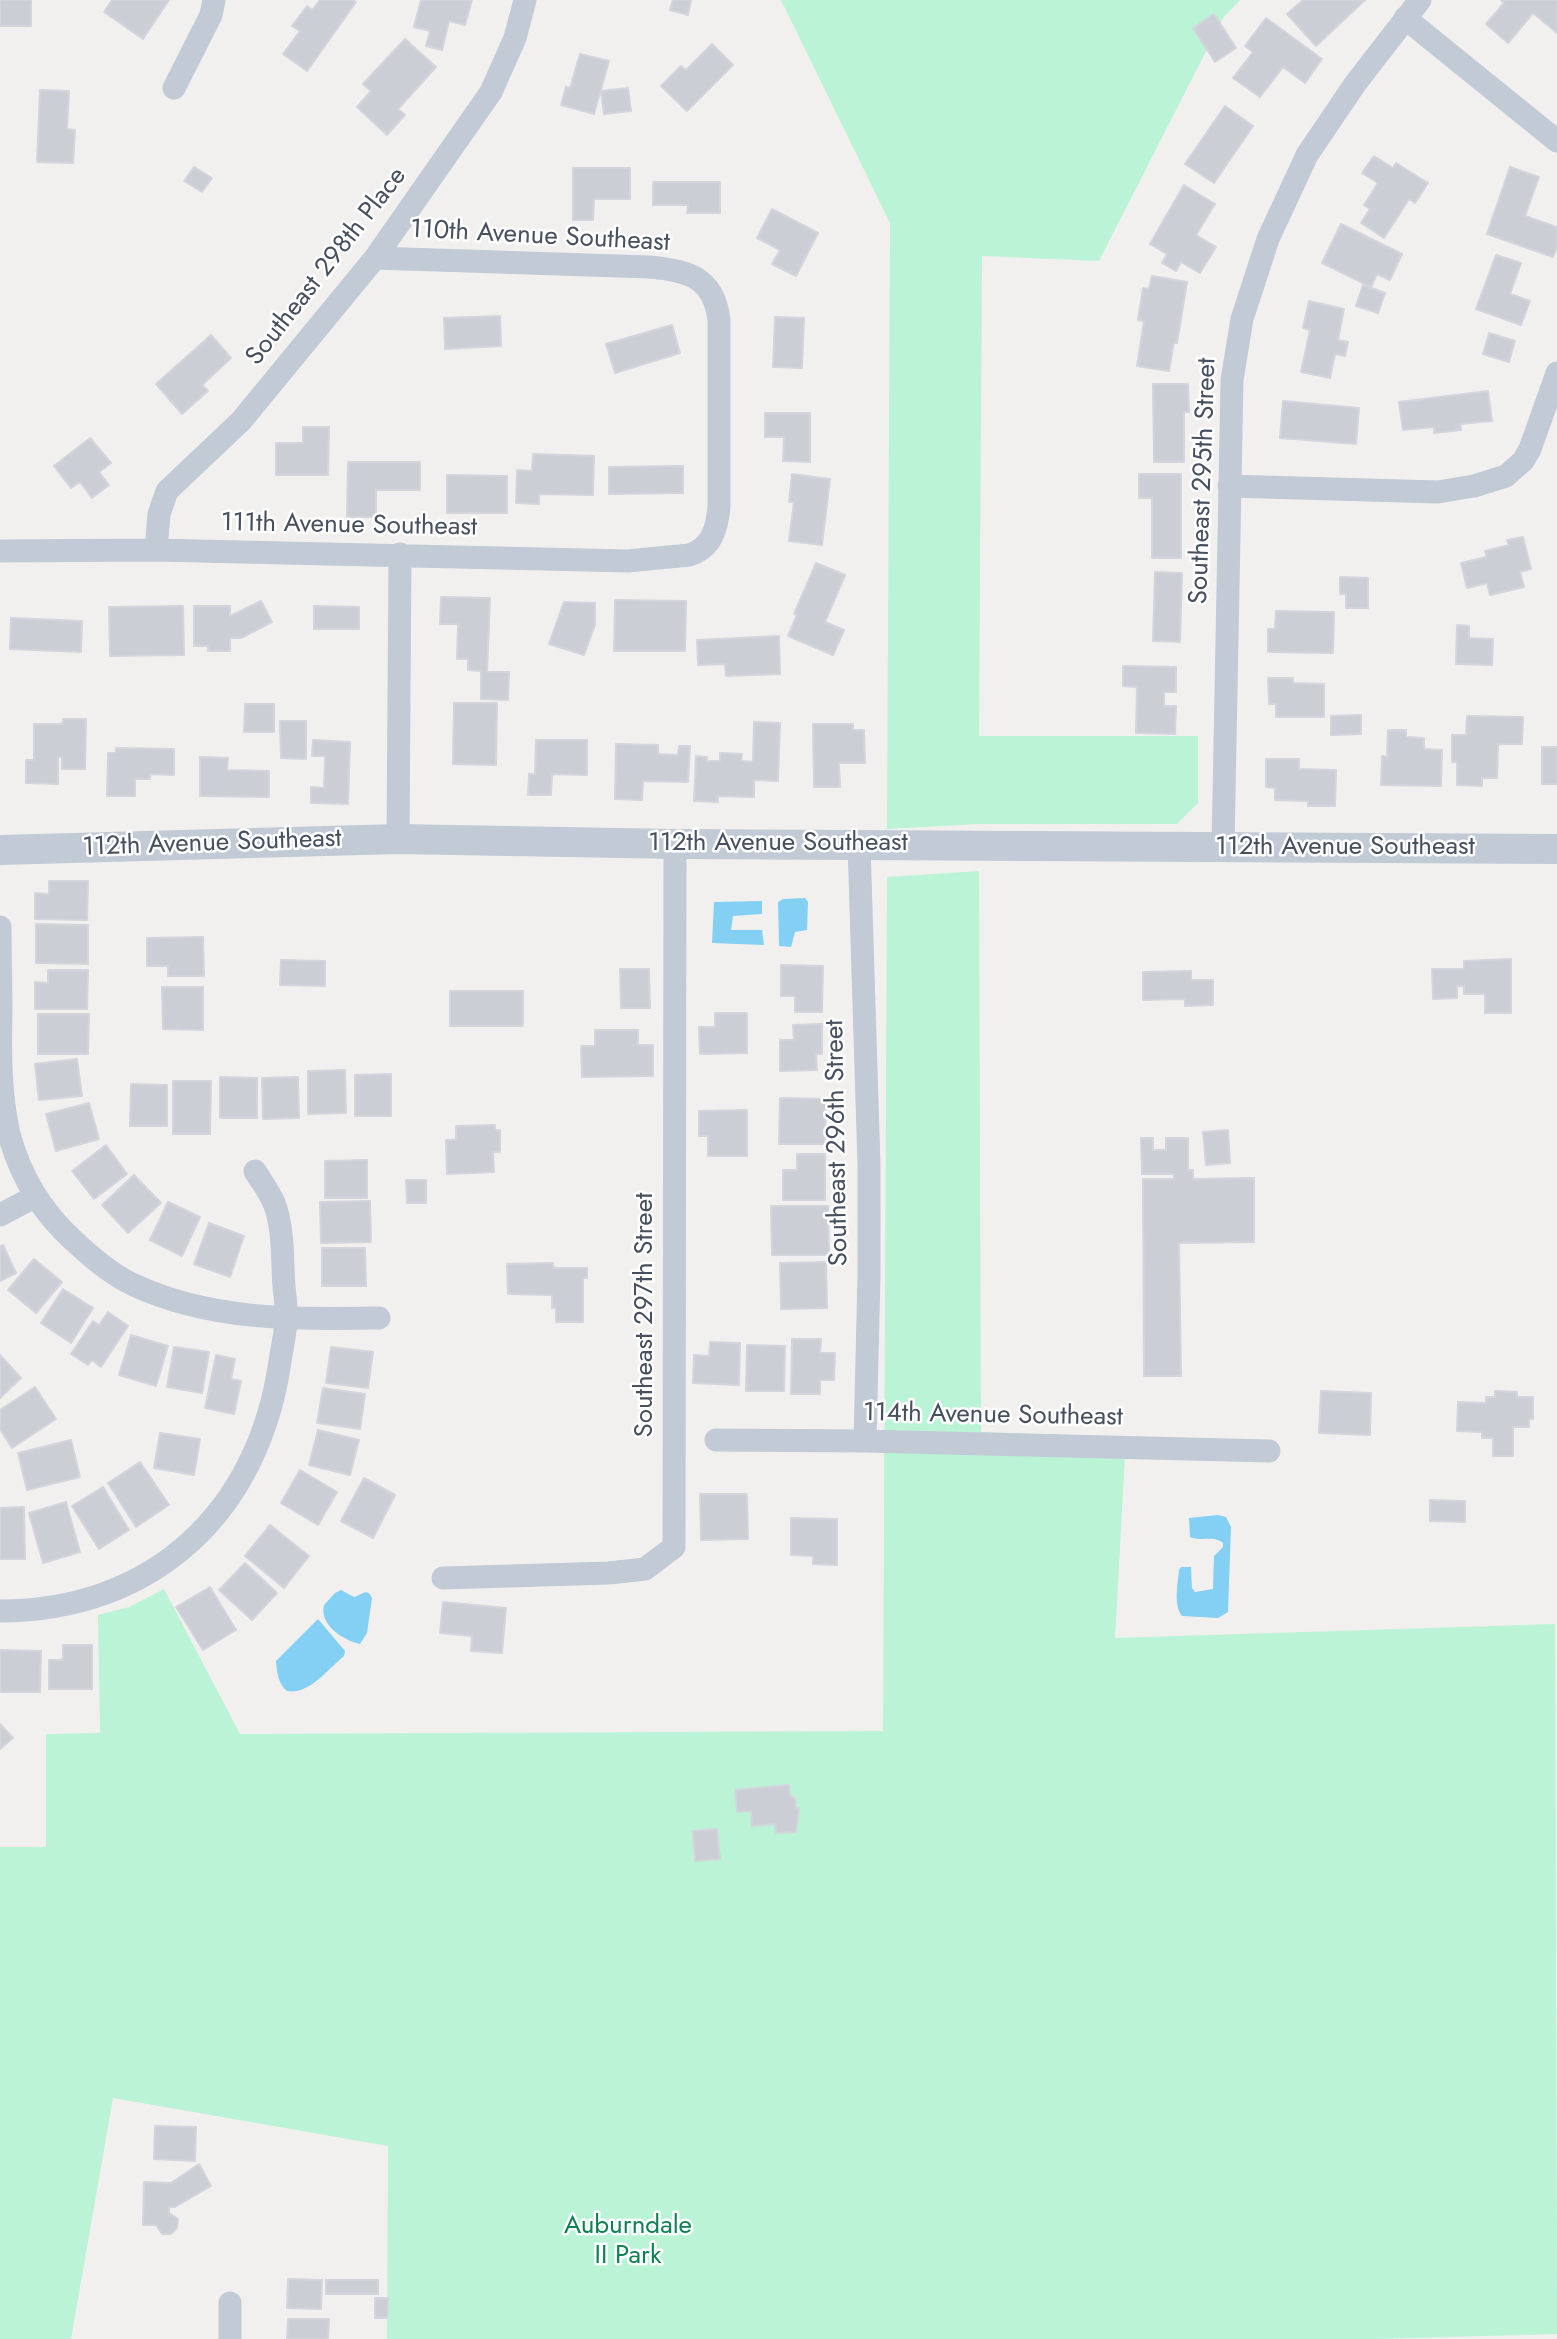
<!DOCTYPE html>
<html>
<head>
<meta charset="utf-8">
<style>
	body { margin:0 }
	canvas { display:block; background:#f2f0ef }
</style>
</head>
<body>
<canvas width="1557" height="2339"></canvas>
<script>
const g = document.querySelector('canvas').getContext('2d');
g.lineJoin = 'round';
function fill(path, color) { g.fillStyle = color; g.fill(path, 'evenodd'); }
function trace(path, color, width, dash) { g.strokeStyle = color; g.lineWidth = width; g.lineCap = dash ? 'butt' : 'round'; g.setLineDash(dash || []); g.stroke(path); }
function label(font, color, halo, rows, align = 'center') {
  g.font = font + ' Jost,sans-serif'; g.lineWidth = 5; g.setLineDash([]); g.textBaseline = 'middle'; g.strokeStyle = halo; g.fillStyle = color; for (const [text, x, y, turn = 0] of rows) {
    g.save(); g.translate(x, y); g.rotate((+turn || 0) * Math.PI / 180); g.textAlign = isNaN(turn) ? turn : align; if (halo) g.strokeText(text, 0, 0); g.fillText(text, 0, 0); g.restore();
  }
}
const green = new Path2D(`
	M781,0H1240L1223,18L1099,261L982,256L979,736H1198V803L1177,824H979L887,829L890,223Z
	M979,871L981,1432L1126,1437L1115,1638L1555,1624L1557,2334L1374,2339H387L388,2146L113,2098L71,2339H0V1847H46V1734L100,1733L98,1615L129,1607L164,1589L240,1734L883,1731L887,877Z`);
const water = new Path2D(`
	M805,898L808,902L807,930L795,932L791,947L779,946L778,902L783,899Z
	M762,901V914L733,916L731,930H762L764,945L712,943L714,902Z
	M1218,1515L1226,1517L1231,1527L1228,1612L1218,1618L1182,1616C1173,1604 1178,1584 1179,1570L1181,1567H1191L1192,1588L1195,1592L1213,1589L1214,1556L1223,1547V1543C1213,1535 1201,1542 1190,1537L1189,1518Z
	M341,1590L354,1597C362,1595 367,1587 372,1598L367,1633L360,1644C343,1640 319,1625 324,1605L335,1593Z
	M318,1619L345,1651L344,1656C328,1669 309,1695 287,1691C278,1684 277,1672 276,1661Z`);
const building = new Path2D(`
	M0,0H31V26H0Z
	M112,0H169L143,39L104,12Z
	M320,0H353L356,2L307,71L283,54L300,31L292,26L307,6L312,10Z
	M421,0H472L465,25L449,21L442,50L426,46L430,31L414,27Z
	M673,0H691L688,15L670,10Z
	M1303,0H1365L1316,46L1287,14Z
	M1501,0H1557V33L1533,13L1508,43L1486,24L1504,3Z
	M1214,14L1236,48L1215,62L1193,28Z
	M1266,18L1322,59L1305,83L1283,67L1260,97L1233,78L1253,52L1245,46Z
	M405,39L436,67L398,109L405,115L387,135L357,107L371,91L363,84Z
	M712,44L733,65L687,111L661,86L681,66L686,70Z
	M580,54L609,61L594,114L561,105L566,87L570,88Z
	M628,88L631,111L604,114L601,91Z
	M40,90L69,91L67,129L75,130L73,163L37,162Z
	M1225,106L1253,126L1214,183L1185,164Z
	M1374,156L1393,168L1396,163L1428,183L1415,203L1409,199L1384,238L1361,223L1370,209L1364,205L1378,183L1362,173Z
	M194,167L212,178L202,192L184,181Z
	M1510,167L1539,177L1525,216L1557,227V247L1553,257L1487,234Z
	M573,168H630V199H594L593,220H573Z
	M653,182H720V213H687L688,205H653Z
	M1184,185L1215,204L1196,235L1216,247L1200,273L1181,262L1176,271L1162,263L1167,254L1150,244Z
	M772,209L818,233L796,276L772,264L780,250L757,238Z
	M1341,224L1402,254L1390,280L1377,274L1371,287L1322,263Z
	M1496,255L1521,263L1510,294L1530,301L1521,325L1476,309Z
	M1152,276L1187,282L1177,343L1174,342L1169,371L1137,366L1144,321L1138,320L1143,288L1149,289Z
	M1363,285L1385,293L1378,313L1356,306Z
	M1309,301L1344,309L1338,340L1348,342L1345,356L1335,354L1330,378L1301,372L1310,330L1303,328Z
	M500,316L501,346L445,349L444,318Z
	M775,317L804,318L802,368L773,367Z
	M672,325L680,353L615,373L606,344Z
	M1489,333L1515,341L1509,362L1483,354Z
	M211,335L231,358L202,385L208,391L182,414L156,384Z
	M1153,384H1188L1189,412H1184V462H1154Z
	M1488,391L1492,421L1460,424L1461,430L1434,433V427L1403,430L1399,402Z
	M1283,401L1359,408L1356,444L1280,438Z
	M765,413H810V462L783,461L784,437H765Z
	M303,427H329L328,475H276V443H303Z
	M90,438L111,463L99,472L109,485L92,498L80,482L71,488L54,466Z
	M533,454L594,456L593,495L539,494V504L516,503L517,470L532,471Z
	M348,462H420V490H376V517H347Z
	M683,466V493L609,494V467Z
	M792,474L830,479L822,545L789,541L794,502H789Z
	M1139,474H1181V558H1152V498H1139Z
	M447,475L507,476V513H447Z
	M1523,537L1531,569L1520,572L1524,587L1490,595L1487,583L1467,588L1461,563L1487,557L1485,551L1509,545L1507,540Z
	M816,563L845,575L825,622L844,630L833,655L788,636L797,615L794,614Z
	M1155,572L1182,573L1180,642L1153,641Z
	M1340,577L1368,578V608H1346V594H1340Z
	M441,597L490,598L487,672H509L508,700L481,699V671L468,670V659H457L458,624H440Z
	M615,600L686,601L685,651H614Z
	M261,601L272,622L241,638H230V651H208V646H194V606H230V616Z
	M564,602L595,603V625L584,655L549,644Z
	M183,606L184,655L110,656L109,607Z
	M314,606L359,607V629H314Z
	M1276,611L1334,612L1333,653L1268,652V629H1275Z
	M11,618L82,621L81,652L10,649Z
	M1457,625L1469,626V638L1493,639L1492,665L1456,664Z
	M779,636L780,674L726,676L725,664L698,665L697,640Z
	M1123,666L1176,667V692H1164V706H1176L1175,734L1136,733L1137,687L1123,686Z
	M1268,678H1293V683L1324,684V717H1276V704H1269Z
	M454,703H497L496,765L453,764Z
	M245,704H274V732H244Z
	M1361,715V734L1331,735V716Z
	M1467,716L1523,717L1522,744H1498L1497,778H1482V786L1457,785V762H1452V735H1466Z
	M63,719H86L85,769H62V757H58V784L26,783V760H34V724H63Z
	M280,721H306V759L281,758Z
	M754,722L780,723L778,781L754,780V797L718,796V802L694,801L696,756L707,757V761H720V753L742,754L741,761L753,762Z
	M813,724H853V730H864L865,763H839L840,787H814Z
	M1388,730H1406V737L1424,738V749L1442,750L1441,786L1381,785L1382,756L1387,757Z
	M313,740L350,742L348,804L311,803V787L324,788L325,756H312Z
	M536,740H587V775L552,774L551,795H528L529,774H535Z
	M616,744L658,745V754L678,755L679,746H690L688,782L643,781L642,800L615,799Z
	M1542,747H1557V784H1542Z
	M116,748L174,749V775L150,774V779H135V796H107L108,753H116Z
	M200,757L228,758L227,770L269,771V797L200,796Z
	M1266,759H1299V769L1336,770L1335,806H1308V801L1275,800V788L1266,787Z
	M49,881H88L87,920L35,919V893L49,894Z
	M36,924L88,925V964L36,963Z
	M203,937L204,976H168V966H147V938Z
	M1511,959V1013H1485V994H1464V986H1457V998L1433,999L1432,969H1464V961Z
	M281,960L325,961V986L280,985Z
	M781,965L823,966L822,1012H795V996H781Z
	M620,969H649L650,1008H621Z
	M48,970H88L87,1009H35V982L48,983Z
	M1191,971V980H1213V1005L1185,1006V999L1143,1000V972Z
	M162,987H203V1030L163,1029Z
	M450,991H523V1026H450Z
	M715,1013H747V1053L700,1054L699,1027H715Z
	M38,1014H89L88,1054H38Z
	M822,1024V1054H816L817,1070L780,1071V1040H794L793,1025Z
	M595,1030H638V1045H653V1076L582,1077L581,1046H595Z
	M77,1059L82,1096L39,1100L35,1064Z
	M345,1070L346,1113L308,1114V1071Z
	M391,1074V1116H355V1075Z
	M220,1077L257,1078V1118H220Z
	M298,1077L299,1118L263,1119L262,1078Z
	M173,1081H211L210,1134H173Z
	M131,1084L167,1085V1126H130Z
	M780,1098L826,1099L825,1144H779Z
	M89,1103L99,1139L56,1151L46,1114Z
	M747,1110V1156H708V1136H699V1111Z
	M495,1125V1130H500V1152H493L494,1172L447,1174L446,1140H456V1126Z
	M1228,1130L1230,1163L1206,1165L1203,1132Z
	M1141,1138H1153V1150H1166V1138H1188V1170H1193V1179L1254,1178V1242L1179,1243L1181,1376H1144L1143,1179H1174V1174H1142Z
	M106,1145L127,1174L94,1199L72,1171Z
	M797,1154H825V1200H783V1170H797Z
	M367,1160V1198H325V1161Z
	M134,1175L161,1203L128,1233L102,1205Z
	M406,1180H426V1203H407Z
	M370,1201L371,1242L321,1243L320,1202Z
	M168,1202L200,1217L182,1256L150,1240Z
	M771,1206H828L829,1255H772Z
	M209,1223L244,1236L230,1277L194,1264Z
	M3,1245L16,1273L0,1281V1247Z
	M322,1248H365L366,1286H322Z
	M34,1259L62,1282L36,1313L8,1290Z
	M826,1262L827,1308L781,1309L780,1263Z
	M553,1263V1268H587V1278H583V1322H556V1308H552V1295L508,1294L507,1264Z
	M63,1289L93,1308L71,1343L41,1323Z
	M108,1312L128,1326L101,1367L92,1360L88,1365L71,1354L93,1321L99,1325Z
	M131,1335L168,1346L156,1386L119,1375Z
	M792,1339H821L820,1353H835L834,1380H820V1394H791Z
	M710,1342L740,1343L739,1385L693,1383L694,1355L709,1356Z
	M747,1345L785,1346L784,1391H746Z
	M174,1347L209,1352L202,1393L167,1387Z
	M331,1347L373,1352L368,1388L326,1383Z
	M0,1355L21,1378L0,1398Z
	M216,1355L235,1359L231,1379L241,1381L234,1414L205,1408Z
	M35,1387L56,1419L12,1448L0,1429V1410Z
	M323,1388L365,1394L360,1429L317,1423Z
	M1321,1391L1371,1393L1370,1435L1319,1433Z
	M1495,1391L1517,1392V1397H1533V1419H1529V1427H1513V1456H1493V1438H1482V1432L1457,1431L1458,1402L1486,1403V1397H1495Z
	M318,1430L359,1440L350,1475L309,1465Z
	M160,1433L200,1439L194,1475L154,1468Z
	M71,1440L80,1477L27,1490L18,1453Z
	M140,1462L169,1505L136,1527L108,1483Z
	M300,1470L337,1492L318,1525L281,1503Z
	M364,1478L395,1495L373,1538L341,1521Z
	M103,1487L129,1530L99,1549L72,1506Z
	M700,1494H747L748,1539L701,1540Z
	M1430,1500L1465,1501V1522L1430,1521Z
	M66,1502L80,1552L43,1563L29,1513Z
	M24,1507L25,1559H0V1508Z
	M791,1518L837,1519V1565L813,1564V1556L791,1555Z
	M270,1525L309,1556L284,1588L245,1556Z
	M245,1563L277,1593L252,1620L219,1590Z
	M210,1587L236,1630L203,1650L176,1607Z
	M443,1602L506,1608L502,1653L471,1651L472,1636L440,1633Z
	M63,1645H92V1689H49V1660H63Z
	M0,1650L41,1651L40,1692H0Z
	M0,1724L13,1738L0,1749Z
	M789,1785L790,1796L795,1798L796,1808H799L796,1832L776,1833L775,1824L752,1826L751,1811L737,1812L735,1790Z
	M717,1829L720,1859L695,1861L693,1831Z
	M155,2126L196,2127L195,2161L154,2159Z
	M199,2164L211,2186L175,2207H169V2213L178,2219L177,2228L171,2234H162L156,2225H143L144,2182L171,2183Z
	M288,2279L322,2280L321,2309L287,2308Z
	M326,2280H378V2294H326Z
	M375,2298H388L387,2318H375Z
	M288,2319H329L328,2339H287Z`);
const minor = new Path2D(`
	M1405,18L1557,141
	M174,88L211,15L214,0
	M1229,486L1438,492L1474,486L1506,476L1523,461L1530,449L1557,373
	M156,550L159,514L167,491L241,421L375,258L491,92L515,38L525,0
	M0,551L156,550L628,561L689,555C712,548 717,528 719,507V320C714,277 687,270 649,267L375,258
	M398,839L400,554
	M859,844L869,1165V1275L865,1441
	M1223,847L1232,380L1242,319L1268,239L1307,155L1355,84L1420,0
	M0,927C0,956 1,984 1,1012C0,1053 0,1094 9,1134C20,1175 42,1212 74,1241C91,1257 112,1275 134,1285C211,1321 296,1319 379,1318
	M0,1215L36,1196
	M716,1440L865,1441L1269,1451
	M443,1578L609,1573L645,1569L674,1547L675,844
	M0,1611C154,1611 259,1511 280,1361C282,1347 286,1332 286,1319C287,1308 285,1297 284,1287C282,1260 284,1228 274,1203C269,1191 261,1181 255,1171
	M230,2303V2339`);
const tertiary = new Path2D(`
	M0,850L398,839L675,844L1557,849`);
const streetNames = [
	["110th Avenue Southeast",540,237,3],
	["Southeast 298th Place",327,267,-52],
	["Southeast 295th Street",1204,481,-88],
	["111th Avenue Southeast",349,526,1],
	["112th Avenue Southeast",212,844,-2],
	["112th Avenue Southeast",778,844],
	["112th Avenue Southeast",1345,848],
	["Southeast 296th Street",838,1143,-91],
	["Southeast 297th Street",646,1315,-90],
	["114th Avenue Southeast",993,1416,1]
];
const parkNames = [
	["Auburndale",628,2227],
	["II Park",628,2257]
];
fill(green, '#baf3d6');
fill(water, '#84d0f4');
fill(building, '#cbced5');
trace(building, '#d3d4dc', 2);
trace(minor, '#c2cad6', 23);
trace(tertiary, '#c2cad6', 30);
label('26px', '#46505f', '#fff', streetNames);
label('26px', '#0f8254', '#fff', parkNames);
</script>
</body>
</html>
